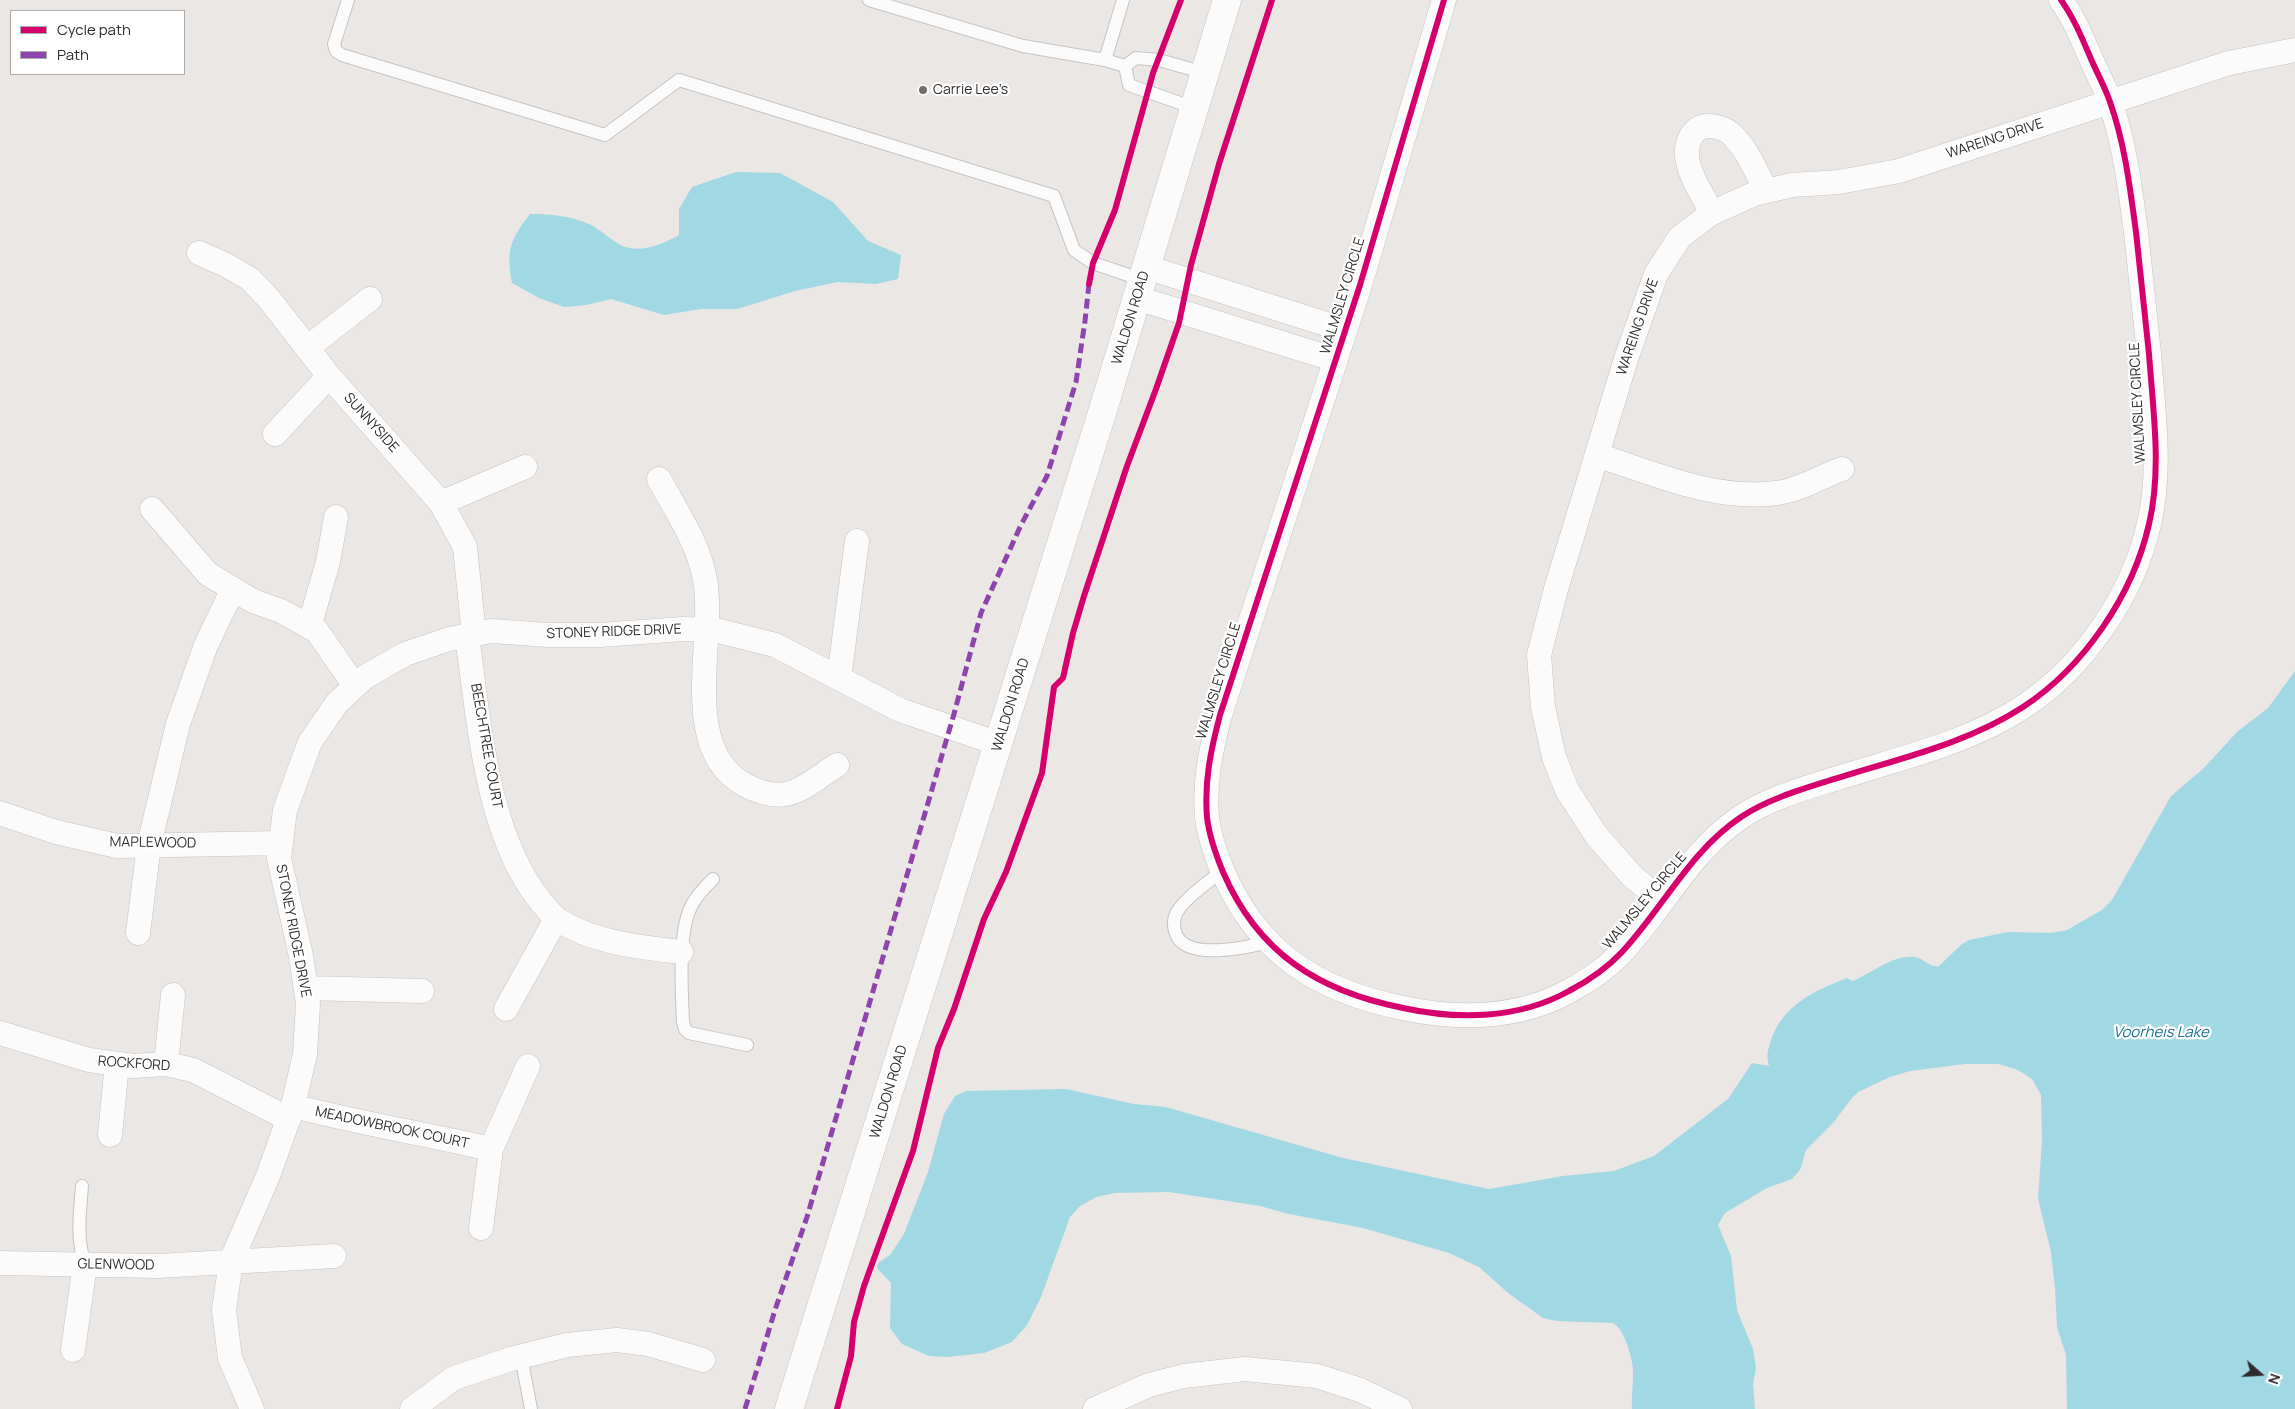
<!DOCTYPE html>
<html>
<head>
<meta charset="utf-8">
<style>
	body { margin:0 }
	#map { position:relative; width:2295px; height:1409px; overflow:hidden; background:#eae7e4; font-family:Manrope,sans-serif }
	canvas { display:block }
	.legend { position:absolute; left:10px; top:10px; width:175px; height:65px; box-sizing:border-box; background:#fff; border:1px solid #ababab; margin:0; padding:6px 9px; list-style:none; font-size:15px; color:#2d2d2d }
	.legend li { display:flex; align-items:center; gap:10px; height:25px }
	.legend b { width:25px; border:1px solid #ababab }
	.north { position:absolute; left:2235px; top:1349px; width:50px; height:50px; -webkit-text-stroke:4px #fff; paint-order:stroke; rotate:109deg; font-size:14px; font-weight:700; line-height:20px; text-align:center; color:#2d2d2d }
	.north::after { content:''; display:block; margin:auto; width:18px; height:22px; background:#2d2d2d; clip-path:polygon(50% 0,100% 100%,50% 72%,0 100%) }
</style>
</head>
<body>
<div id="map">
<canvas width="2295" height="1409"></canvas>
<ul class="legend">
<li><b style="height:6px;background:#d6006c"></b>Cycle path</li>
<li><b style="height:6px;background:#8e44ad"></b>Path</li>
</ul>
<div class="north">N</div>
</div>
<script>
const g = document.querySelector('canvas').getContext('2d');
g.lineJoin = 'round';
function fill(path, color) { g.fillStyle = color; g.fill(path, 'evenodd'); }
function trace(path, color, width, dash) { g.strokeStyle = color; g.lineWidth = width; g.lineCap = dash ? 'butt' : 'round'; g.setLineDash(dash || []); g.stroke(path); }
function label(font, color, halo, rows, align = 'center') {
  g.font = font + ' Manrope,sans-serif'; g.lineWidth = 4.5; g.setLineDash([]); g.textBaseline = 'middle'; g.strokeStyle = halo; g.fillStyle = color; for (const [text, x, y, turn = 0] of rows) {
    g.save(); g.translate(x, y); g.rotate((+turn || 0) * Math.PI / 180); g.textAlign = isNaN(turn) ? turn : align; if (halo) g.strokeText(text, 0, 0); g.fillText(text, 0, 0); g.restore();
  }
}
const water = new Path2D(`
	M736,172L780,173L833,202L868,241L901,255L898,279L876,284L838,282L795,291L737,309H701L664,315L611,299L586,305L564,307L539,298L512,283C506,250 510,240 530,214C550,214 573,216 591,225C601,230 610,239 620,245C640,254 661,245 679,235V209L692,187Z
	M2295,671V1409H2067L2066,1355L2057,1327L2055,1288L2051,1252L2038,1199L2042,1140L2041,1095L2032,1079L2018,1070L1999,1064H1965L1910,1071L1890,1077L1858,1092L1851,1099L1834,1122L1806,1150L1800,1170L1792,1179L1767,1188L1725,1213L1718,1225L1731,1256L1737,1310L1753,1349L1756,1368L1753,1384L1755,1409H1632C1631,1380 1638,1372 1626,1342C1623,1334 1620,1327 1613,1323L1557,1321L1543,1318L1508,1293L1479,1267L1449,1253L1363,1228L1289,1214L1260,1206L1169,1192L1115,1193L1096,1197L1080,1206L1070,1217L1041,1297L1027,1325L1012,1342L984,1353L947,1357L929,1356L902,1344L890,1328L891,1283L877,1268L878,1263L890,1255L904,1234L928,1172L944,1114L955,1096L966,1091L1066,1089L1134,1104L1166,1107L1343,1158L1489,1189L1563,1176L1614,1171L1654,1156L1728,1099L1752,1063L1769,1066C1766,1057 1768,1049 1771,1040C1783,1005 1814,991 1847,978L1853,981C1872,973 1893,955 1914,957C1924,958 1929,968 1939,966L1962,944L1969,940L2008,932L2052,933L2067,930L2102,910L2112,900L2171,796L2203,769L2237,732L2268,708Z`);
const lane = new Path2D(`
	M348,0L334,44L336,51L342,55L605,135L679,80L1054,196L1074,250L1093,263L1143,280
	M869,0L1023,46L1105,60L1125,66
	M1105,60L1123,0
	M1194,108L1129,85L1125,66L1136,58L1159,60L1205,73
	M1223,870C1208,883 1187,896 1177,912C1173,919 1173,926 1176,934C1186,961 1248,948 1269,941
	M713,879C706,886 698,894 693,903C677,929 682,992 683,1022L685,1029L689,1033L747,1045
	M82,1186C80,1212 76,1239 85,1264
	M521,1356L531,1409`);
const street = new Path2D(`
	M1444,0L1360,285L1220,715C1211,749 1204,781 1207,817C1209,836 1216,855 1223,872C1258,953 1318,991 1403,1008C1458,1020 1519,1019 1569,991C1588,981 1608,967 1622,952C1663,908 1690,851 1741,817C1766,800 1799,790 1828,781C1893,760 1965,745 2023,707C2084,667 2133,595 2149,524C2162,469 2153,410 2149,354C2145,313 2140,273 2136,232C2130,188 2125,144 2110,102C2105,87 2097,73 2091,59C2082,38 2074,18 2061,0
	M1712,213C1701,191 1676,159 1692,135C1696,129 1701,126 1708,126C1718,126 1729,130 1735,138C1749,153 1757,173 1766,191
	M199,253L226,265L250,279L269,299L329,376L441,503L465,547L474,635
	M1146,267L1345,330
	M1137,298L1336,360
	M307,348L370,299
	M275,434L329,376
	M1597,455C1655,474 1715,501 1777,493C1800,490 1820,477 1842,469
	M659,479C676,511 698,542 705,579C716,640 678,749 745,785C787,807 802,788 837,765
	M441,503L525,467
	M152,509L208,574L253,601L281,611L317,631L355,686
	M309,627L328,562L336,517
	M467,636C479,720 486,836 542,903C547,908 552,916 558,920C595,943 639,947 681,952
	M839,678L857,541
	M0,813L56,832L117,846L281,843
	M1662,901L1632,876L1596,835L1567,790L1554,757L1543,707L1539,655L1556,589L1626,359L1656,274L1680,237L1712,213L1754,194L1792,185L1839,182L1899,171L2229,63L2295,50
	M138,933L149,845L178,724L206,645L233,589
	M306,988L422,991
	M506,1009L556,919
	M0,1033L89,1060L133,1066L166,1064L193,1070L289,1119
	M166,1064L173,995
	M293,1106C359,1123 425,1134 491,1149
	M110,1135L117,1064
	M481,1228L491,1149L528,1066
	M0,1263L158,1266L334,1256
	M73,1350L85,1264
	M252,1409L230,1358L224,1310L231,1261L268,1176L293,1106L305,1054L308,1004L301,956L279,858L285,810L310,742L337,703L365,677L405,654L449,639L492,631L548,635H600L683,629L715,630L775,645L900,710L999,744
	M412,1409L454,1378L511,1359L567,1345L617,1340L648,1344L703,1360
	M1095,1409L1149,1385L1184,1376L1245,1369L1317,1376L1360,1390L1400,1409`);
const secondary = new Path2D(`
	M789,1409L1102,413L1227,0`);
const quiet = new Path2D(`
	M745,1409L775,1310L807,1217L954,714L981,613L1021,525L1047,476L1076,382L1085,321L1089,284`);
const cycleway = new Path2D(`
	M1444,0L1360,285L1220,715C1211,749 1204,781 1207,817C1209,836 1216,855 1223,872C1258,953 1318,991 1403,1008C1458,1020 1519,1019 1569,991C1588,981 1608,967 1622,952C1663,908 1690,851 1741,817C1766,800 1799,790 1828,781C1893,760 1965,745 2023,707C2084,667 2133,595 2149,524C2162,469 2153,410 2149,354C2145,313 2140,273 2136,232C2130,188 2125,144 2110,102C2105,87 2097,73 2091,59C2082,38 2074,18 2061,0
	M1089,284L1093,263L1115,210L1153,73L1181,0
	M837,1409L851,1356L854,1322L864,1286L913,1151L938,1048L954,1009L984,919L1006,872L1042,773L1054,687L1063,678L1073,633L1084,596L1127,466L1156,389L1179,323L1191,265L1219,164L1272,0`);
const markers = [
	[923,90,5,"#6f6e6d"]
];
const poiNames = [
	["Carrie Lee’s",933,90]
];
const streetNames = [
	["WAREING DRIVE",1995,139,-18],
	["WALMSLEY CIRCLE",1343,296,-73],
	["WALDON ROAD",1131,318,-73],
	["WAREING DRIVE",1638,327,-71],
	["WALMSLEY CIRCLE",2138,403,-93],
	["SUNNYSIDE",371,423,48],
	["STONEY RIDGE DRIVE",614,632,-2],
	["WALMSLEY CIRCLE",1219,681,-73],
	["WALDON ROAD",1011,705,-73],
	["BEECHTREE COURT",486,746,80],
	["MAPLEWOOD",153,843,1],
	["WALMSLEY CIRCLE",1645,901,-50],
	["STONEY RIDGE DRIVE",293,931,79],
	["ROCKFORD",134,1064,4],
	["WALDON ROAD",889,1092,-73],
	["MEADOWBROOK COURT",392,1128,12],
	["GLENWOOD",116,1265,1]
];
const waterNames = [
	["Voorheis Lake",2161,1033]
];
fill(water, '#a0d8e3');
trace(lane, '#c4c4c4', 14);
trace(street, '#c4c4c4', 25);
trace(secondary, '#c4c4c4', 29);
trace(lane, '#fcfbfb', 12);
trace(street, '#fcfbfb', 24);
trace(secondary, '#fcfbfb', 28);
trace(quiet, '#8e44ad', 5, [10, 5]);
trace(cycleway, '#d6006c', 6);
for (const [x, y, r, color] of markers) { const dot = new Path2D(); dot.arc(x, y, r, 0, 2 * Math.PI); g.fillStyle = color; g.fill(dot); trace(dot, '#fff', 2); }
label('14px', '#2d2d2d', '#fff', poiNames, 'left');
label('14px', '#2d2d2d', '#fff', streetNames);
label('italic 15px', '#1c7393', '#fff', waterNames);
</script>
</body>
</html>
